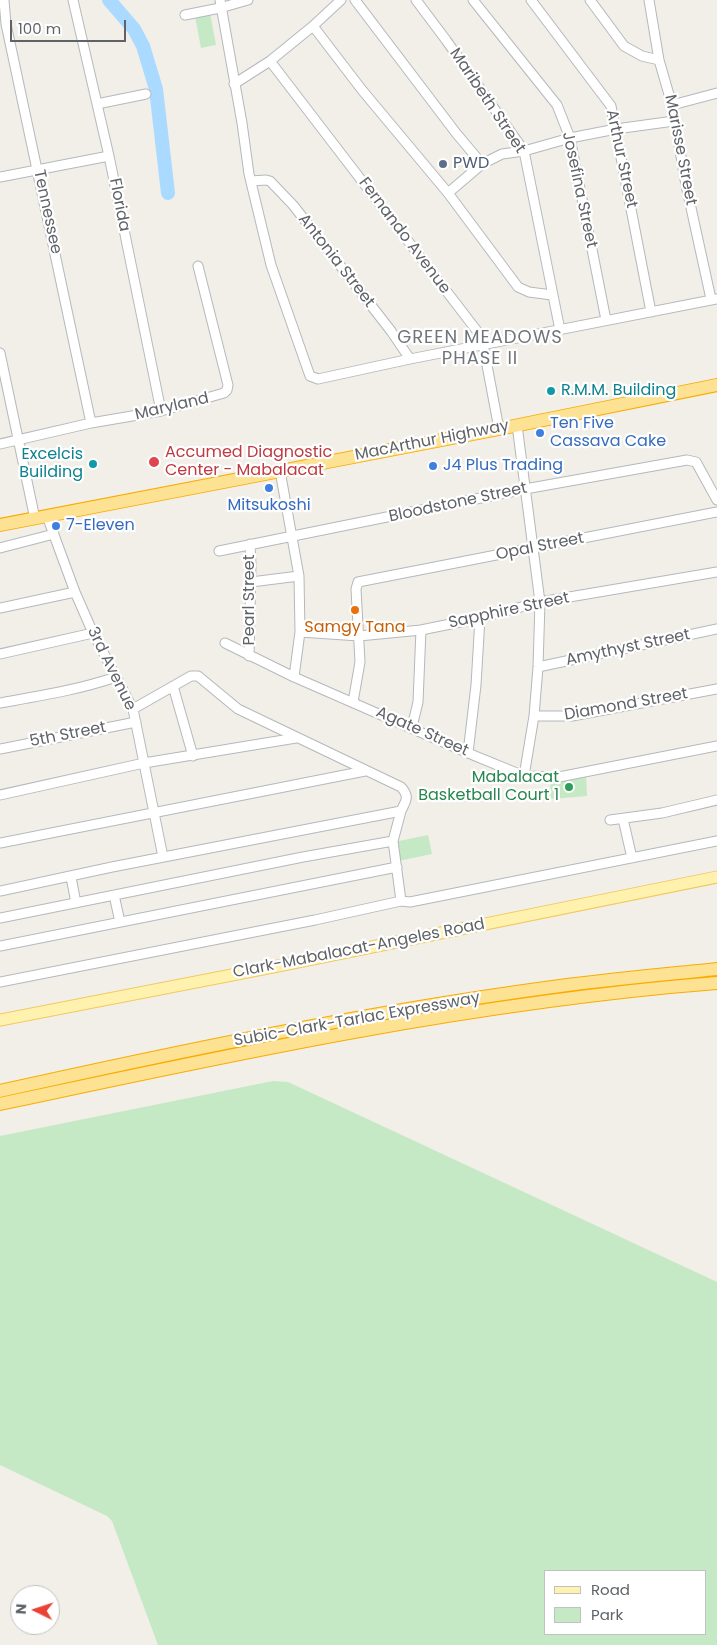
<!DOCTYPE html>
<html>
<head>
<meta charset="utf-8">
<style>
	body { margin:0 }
	#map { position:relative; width:717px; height:1645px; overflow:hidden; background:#f1efe8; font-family:Poppins,sans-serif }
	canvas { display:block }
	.legend { position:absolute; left:544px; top:1570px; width:162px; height:65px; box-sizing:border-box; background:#fff; border:1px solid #bfc1c3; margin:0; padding:6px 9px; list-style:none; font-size:15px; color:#5f6368 }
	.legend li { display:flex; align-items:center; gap:10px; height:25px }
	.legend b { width:25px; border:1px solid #bfc1c3 }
	.north { position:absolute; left:10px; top:1585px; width:50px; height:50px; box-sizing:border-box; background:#fff; border:1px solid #bfc1c3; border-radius:50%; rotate:274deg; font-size:14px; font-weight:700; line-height:20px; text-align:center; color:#5f6368 }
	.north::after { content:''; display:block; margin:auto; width:18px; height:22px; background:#ea4335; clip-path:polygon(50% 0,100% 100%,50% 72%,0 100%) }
	.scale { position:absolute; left:10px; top:20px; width:116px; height:22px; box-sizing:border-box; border:2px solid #5f6368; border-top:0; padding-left:6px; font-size:15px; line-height:18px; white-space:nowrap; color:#5f6368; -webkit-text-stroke:4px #fff; paint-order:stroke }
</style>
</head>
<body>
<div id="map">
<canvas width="717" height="1645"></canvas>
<ul class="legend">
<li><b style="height:6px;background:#fff2af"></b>Road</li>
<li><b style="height:14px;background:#c5e8c5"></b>Park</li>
</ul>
<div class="north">N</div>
<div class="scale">100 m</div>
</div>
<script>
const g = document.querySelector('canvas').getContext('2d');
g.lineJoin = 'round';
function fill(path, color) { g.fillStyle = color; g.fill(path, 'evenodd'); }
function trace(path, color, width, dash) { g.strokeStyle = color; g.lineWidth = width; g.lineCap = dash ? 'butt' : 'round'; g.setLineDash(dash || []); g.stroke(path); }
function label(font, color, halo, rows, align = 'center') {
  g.font = font + ' Poppins,sans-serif'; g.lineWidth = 4.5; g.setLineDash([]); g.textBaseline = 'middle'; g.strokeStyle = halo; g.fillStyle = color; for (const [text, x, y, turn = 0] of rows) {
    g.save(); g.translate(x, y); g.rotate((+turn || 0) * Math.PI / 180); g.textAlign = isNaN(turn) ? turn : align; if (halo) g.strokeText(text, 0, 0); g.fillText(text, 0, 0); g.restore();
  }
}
const green = new Path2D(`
	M210,13L216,45L201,48L195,16Z
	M586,775L587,796L551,799L550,778Z
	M428,835L432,854L398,861L394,842Z
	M273,1081L288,1082L717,1282V1645H158L112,1521L107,1516L0,1465V1136ZM546,1571H706V1634H546Z`);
const river = new Path2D(`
	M109,0L134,29L143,46L156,89L168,193`);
const minor = new Path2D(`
	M4,0L6,24L91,423
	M73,0L109,156L161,411
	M220,0L242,123L249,174L271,265L310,376L318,379L410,359L717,299
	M355,0L456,133L482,164
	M416,0L446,40L524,151L560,330
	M473,0L557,105L570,138L606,320
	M531,0L611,106L651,312
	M590,0L624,46L642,56L659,60
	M649,0L659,60L672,105L686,185L711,299
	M185,15L220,8L248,0
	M313,26L362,90L448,193L518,287L529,292L552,295
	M270,61L477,331L483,344L499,429
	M234,84L270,61L313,26L341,0
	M97,104L146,94
	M672,105L717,93
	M0,177L109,156
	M251,181L266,180L270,181L293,205L391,331L410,359
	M448,193L482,164L502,154L524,151L570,138L616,129L674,121
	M0,353L35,519
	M517,425L540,602L538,667L534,716L524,776
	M0,444L91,423L161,411L224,393L227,390L228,385L198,266
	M280,471L299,576L300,632L294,677
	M47,516L75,592L93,633L133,709L163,857
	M0,548L54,534
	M219,551L525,489L687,460L696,462L717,500
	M251,582L299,576
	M0,608L75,592
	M300,632L359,636L421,630L480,618L540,602L717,572
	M225,643L294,677L468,753L524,776L559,777L717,746
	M0,654L93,633
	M249,656L251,564L250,544
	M538,667L717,629
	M173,686L193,756
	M353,702L360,662L356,589L358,582L717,512
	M0,703C39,696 78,690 116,677
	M534,716H572L717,689
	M412,727L418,702L421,630
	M0,749L136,722
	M468,753L476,685L480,618
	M0,795L144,763L296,738
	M401,811L393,841L401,901
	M623,819L632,858
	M610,820L662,813L717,800
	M0,843L365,771
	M71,877L76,903
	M0,891L112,867L401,811C406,800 410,797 401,787L238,709L198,676H191L133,709
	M114,895L120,922
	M0,918L303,857L393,841
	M0,946L397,867
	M0,982L315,920L401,901L410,902L717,841`);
const major = new Path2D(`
	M0,1020L273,967L717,877`);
const highway = new Path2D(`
	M0,525L499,429L717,385
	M0,1091C180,1051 362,1013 545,988C602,980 660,975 717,969
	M0,1104C237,1053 475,1002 717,983`);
const markers = [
	[443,164,5,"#5c6f8a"],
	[551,391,5,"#0f9aa8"],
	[540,433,5,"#3f7fe0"],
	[154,462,6,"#e0444e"],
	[93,464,5,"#0f9aa8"],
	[433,466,5,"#3f7fe0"],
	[269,488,5,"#3f7fe0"],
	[56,526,5,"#3f7fe0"],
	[355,610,5,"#e8710a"],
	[569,787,5,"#2e9e5b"]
];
const streetNames = [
	["Maribeth Street",487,101,56],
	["Marisse Street",680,150,79],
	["Arthur Street",621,159,78],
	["Josefina Street",579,190,78],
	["Florida",119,205,79],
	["Tennessee",47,212,78],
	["Fernando Avenue",404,236,53],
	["Antonia Street",336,261,52],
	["Maryland",172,407,-13],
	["MacArthur Highway",432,441,-11],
	["Bloodstone Street",458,503,-12],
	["Opal Street",540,547,-11],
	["Pearl Street",250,600,-90],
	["Sapphire Street",509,611,-12],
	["Amythyst Street",628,648,-12],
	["3rd Avenue",111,669,64],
	["Diamond Street",626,705,-10],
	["Agate Street",422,732,24],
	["5th Street",68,735,-11],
	["Clark-Mabalacat-Angeles Road",359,949,-11],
	["Subic-Clark-Tarlac Expressway",357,1020,-10]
];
const serviceNames = [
	["PWD",453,164]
];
const cultureNames = [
	["R.M.M. Building",561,391],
	["Excelcis",83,455,"right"],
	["Building",83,473,"right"]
];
const shopNames = [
	["Ten Five",550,424],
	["Cassava Cake",550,442],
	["J4 Plus Trading",443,466],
	["Mitsukoshi",269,506,"center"],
	["7-Eleven",66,526]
];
const healthNames = [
	["Accumed Diagnostic",165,453],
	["Center - Mabalacat",165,471]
];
const foodNames = [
	["Samgy Tana",355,628]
];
const leisureNames = [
	["Mabalacat",559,778],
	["Basketball Court 1",559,796]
];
const neighbourhoodNames = [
	["GREEN MEADOWS",480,338],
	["PHASE II",480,359]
];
fill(green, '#c5e8c5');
trace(river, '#aadaff', 14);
trace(minor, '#b5b8bc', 11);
trace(major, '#f2c960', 13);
trace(highway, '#f9ab00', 14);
trace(minor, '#fff', 9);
trace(major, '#fff2af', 11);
trace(highway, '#fde293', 12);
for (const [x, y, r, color] of markers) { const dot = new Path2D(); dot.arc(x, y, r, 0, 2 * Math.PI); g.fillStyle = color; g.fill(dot); trace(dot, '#fff', 2); }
label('16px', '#5f6368', '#fff', streetNames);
label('16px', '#4e5e75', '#fff', serviceNames, 'left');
label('16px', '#0d838f', '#fff', cultureNames, 'left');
label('16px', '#366cbe', '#fff', shopNames, 'left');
label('16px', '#be3a42', '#fff', healthNames, 'left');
label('16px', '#c56008', '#fff', foodNames);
label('16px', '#27864d', '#fff', leisureNames, 'right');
g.letterSpacing = '1px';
label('18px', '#70757a', '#fff', neighbourhoodNames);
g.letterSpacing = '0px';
</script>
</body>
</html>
